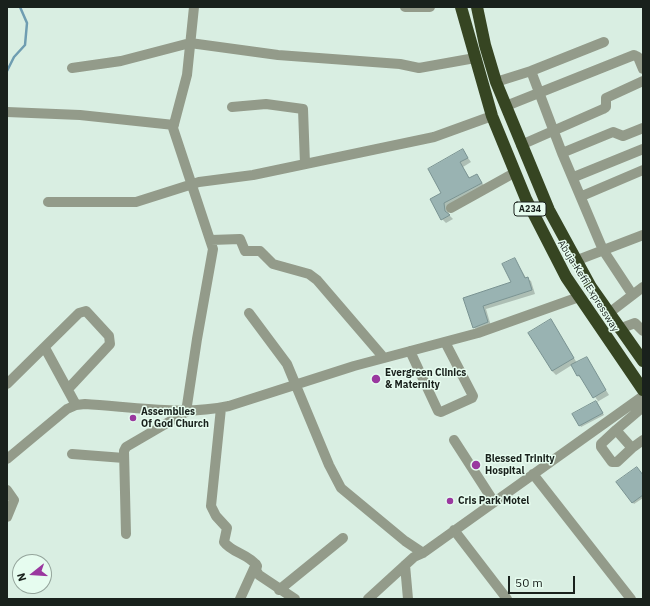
<!DOCTYPE html>
<html>
<head>
<meta charset="utf-8">
<style>
	body { margin:0 }
	#map { position:relative; width:650px; height:606px; overflow:hidden; background:#d9eee2; font-family:"IBM Plex Sans",sans-serif }
	canvas { display:block }
	.frame { position:absolute; inset:0; border:8px solid #19211c; pointer-events:none }
	.north { position:absolute; left:12px; top:554px; width:40px; height:40px; box-sizing:border-box; background:#e6fcef; border:1px solid #94a49b; border-radius:50%; rotate:253deg; font-size:11px; font-weight:700; line-height:16px; text-align:center; color:#19211c }
	.north::after { content:''; display:block; margin:auto; width:14px; height:18px; background:#9a389f; clip-path:polygon(50% 0,100% 100%,50% 72%,0 100%) }
	.scale { position:absolute; left:508px; top:576px; width:67px; height:18px; box-sizing:border-box; border:2px solid #19211c; border-top:0; padding-left:5px; font-size:12px; line-height:14px; white-space:nowrap; color:#19211c; -webkit-text-stroke:3px #e6fcef; paint-order:stroke }
</style>
</head>
<body>
<div id="map">
<canvas width="650" height="606"></canvas>
<div class="frame"></div>
<div class="north">N</div>
<div class="scale">50 m</div>
</div>
<script>
const g = document.querySelector('canvas').getContext('2d');
g.lineJoin = 'round';
function fill(path, color) { g.fillStyle = color; g.fill(path, 'evenodd'); }
function trace(path, color, width, dash) { g.strokeStyle = color; g.lineWidth = width; g.lineCap = dash ? 'butt' : 'round'; g.setLineDash(dash || []); g.stroke(path); }
function label(font, color, halo, rows, align = 'center') {
  g.font = font + ' "IBM Plex Sans",sans-serif'; g.lineWidth = 3; g.setLineDash([]); g.textBaseline = 'middle'; g.strokeStyle = halo; g.fillStyle = color; for (const [text, x, y, turn = 0] of rows) {
    g.save(); g.translate(x, y); g.rotate((+turn || 0) * Math.PI / 180); g.textAlign = isNaN(turn) ? turn : align; if (halo) g.strokeText(text, 0, 0); g.fillText(text, 0, 0); g.restore();
  }
}
const shadow = new Path2D(`
	M463,151L471,162L463,167L470,179L477,175L485,187L448,207L449,215L453,219L446,223L442,219L443,193Z
	M515,259L526,278L531,281L535,294L486,309L491,326L477,331L474,327L464,298L513,283Z
	M551,320L577,363L586,358L609,395L597,402L604,415L581,427L574,415L598,401L582,379L578,376L572,365L556,375L552,371L530,333Z
	M643,476V498L634,504L618,483Z`);
const stream = new Path2D(`
	M7,71L14,57L25,45L27,23L20,7`);
const building = new Path2D(`
	M463,149L468,158L460,162L469,178L477,174L482,183L444,203L445,211L450,215L441,220L430,199L441,193L428,169Z
	M515,258L525,278L528,277L532,290L483,306L488,322L473,328L463,298L511,282L502,264Z
	M551,319L574,358L552,371L528,333Z
	M587,357L606,390L593,398L579,375L577,376L571,365Z
	M596,401L603,413L579,426L572,414Z
	M637,467L643,475V495L632,503L616,482Z`);
const minor = new Path2D(`
	M405,7H430
	M72,68L121,61L190,43L278,55L400,64L419,68L475,58
	M531,71L562,153L603,250L632,294
	M496,82L531,71L604,42
	M506,106L634,55L638,57L643,69
	M232,107L266,104L303,109L305,164
	M7,112L80,115L174,125
	M521,145L603,109L606,107V98L643,81
	M562,153L613,132L623,136L643,128
	M574,177L643,149
	M582,196L643,170
	M48,202H136L199,182L253,175L434,137L492,116
	M451,208L514,173
	M211,240L240,239L245,251H260L273,264L309,274L317,280L384,358
	M575,261L643,235
	M249,313L287,364L329,465L341,488L405,541L423,553
	M609,313L643,287
	M619,329L635,323L643,331
	M45,348L76,405
	M410,351L438,411L441,412L472,398L473,396L445,342
	M7,384L79,313L86,311L109,336L110,344L68,389
	M643,407L616,430L632,448L643,440
	M221,408L211,506L216,516L227,528L224,542C232,553 249,554 257,566L256,570L259,575L295,599
	M616,430L601,444V447L612,462H617L632,448
	M454,440L494,502
	M72,454L124,458
	M7,459L67,409L76,405L85,404C133,407 182,416 229,406L354,366L478,333L579,297
	M533,474L631,599
	M7,490L14,500L7,517
	M454,530L507,599
	M126,534L124,451L126,447L186,412L197,339L213,249L173,128L187,75L194,7
	M405,565L408,599
	M279,590L343,538
	M240,599L256,564
	M368,599L414,557L423,553L643,396`);
const highway = new Path2D(`
	M461,7L492,116L526,199L566,277L643,390
	M477,7L485,45L496,82L549,210L591,287L643,361`);
const markers = [
	[376,379,5,"#9a389f"],
	[133,418,4,"#9a389f"],
	[476,465,5,"#9a389f"],
	[450,501,4,"#9a389f"]
];
const shields = [
	[530,209,32]
];
const shieldNames = [
	["A234",530,209]
];
const streetNames = [
	["Abuja-Keffi Expressway",588,286,58]
];
const poiNames = [
	["Evergreen Clinics",385,373],
	["& Maternity",385,385],
	["Assemblies",141,412],
	["Of God Church",141,424],
	["Blessed Trinity",485,459],
	["Hospital",485,471],
	["Cris Park Motel",458,501]
];
fill(shadow, '#0003');
trace(stream, '#6f9db1', 2.5);
fill(building, '#99b3b2');
trace(building, '#7a9392', 1);
trace(minor, '#939b8a', 10);
trace(highway, '#364522', 12);
for (const [x, y, r, color] of markers) { const dot = new Path2D(); dot.arc(x, y, r, 0, 2 * Math.PI); g.fillStyle = color; g.fill(dot); trace(dot, '#e6fcef', 1.5); }
for (const [x, y, w] of shields) { const box = new Path2D(); box.roundRect(x - w / 2, y - 7, w, 14, 3); g.fillStyle = '#e6fcef'; g.fill(box); trace(box, '#19211c', 1); }
label('bold 9px', '#19211c', null, shieldNames);
label('10px', '#19211c', '#e6fcef', streetNames);
label('bold 10px', '#19211c', '#e6fcef', poiNames, 'left');
</script>
</body>
</html>
